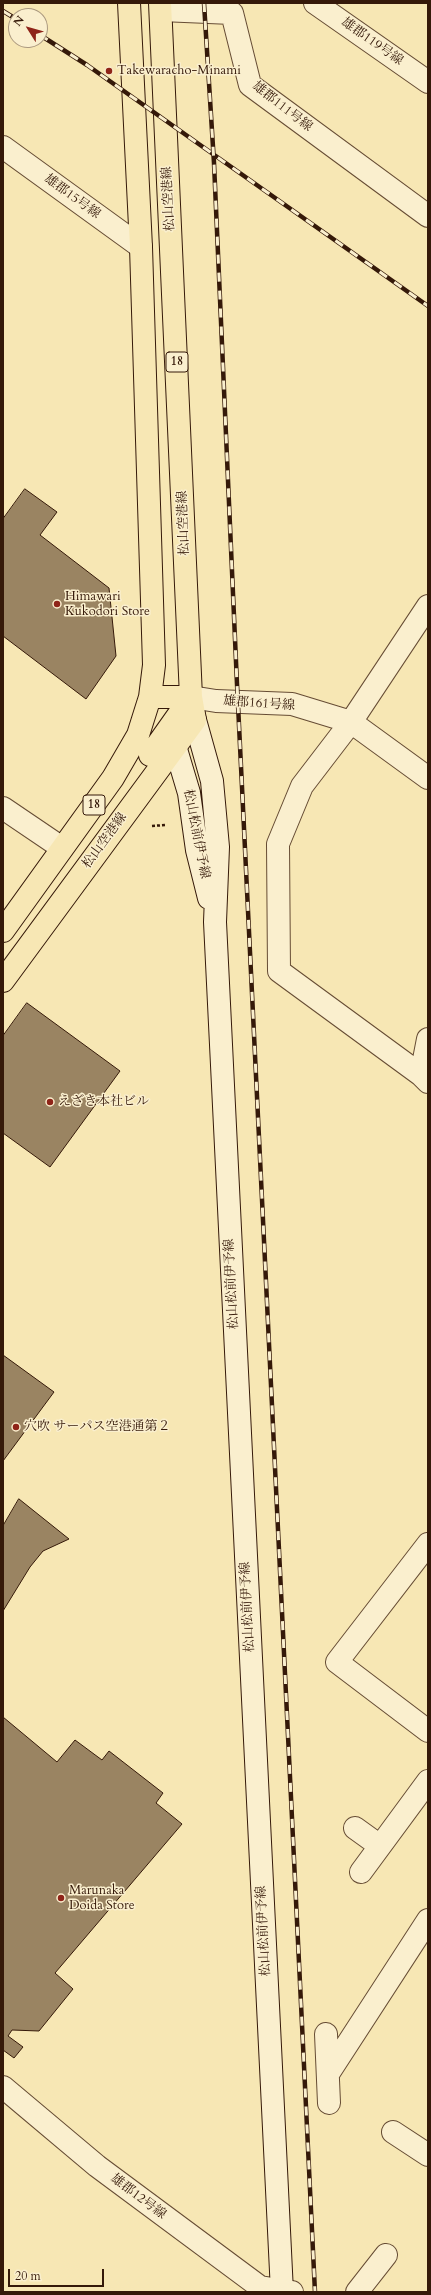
<!DOCTYPE html>
<html>
<head>
<meta charset="utf-8">
<style>
	body { margin:0 }
	#map { position:relative; width:431px; height:2295px; overflow:hidden; background:#f7e7b4; font-family:Cardo,serif }
	canvas { display:block }
	.frame { position:absolute; inset:0; border:4px solid #351909; pointer-events:none }
	.north { position:absolute; left:8px; top:8px; width:40px; height:40px; box-sizing:border-box; background:#faefce; border:1px solid #ab997f; border-radius:50%; rotate:307deg; font-size:11px; font-weight:700; line-height:16px; text-align:center; color:#351909 }
	.north::after { content:''; display:block; margin:auto; width:14px; height:18px; background:#8f2418; clip-path:polygon(50% 0,100% 100%,50% 72%,0 100%) }
	.scale { position:absolute; left:8px; top:2269px; width:96px; height:18px; box-sizing:border-box; border:2px solid #351909; border-top:0; padding-left:5px; font-size:12px; line-height:14px; white-space:nowrap; color:#351909; -webkit-text-stroke:3px #faefce; paint-order:stroke }
</style>
</head>
<body>
<div id="map">
<canvas width="431" height="2295"></canvas>
<div class="frame"></div>
<div class="north">N</div>
<div class="scale">20 m</div>
</div>
<script>
const g = document.querySelector('canvas').getContext('2d');
g.lineJoin = 'round';
function fill(path, color) { g.fillStyle = color; g.fill(path, 'evenodd'); }
function trace(path, color, width, dash) { g.strokeStyle = color; g.lineWidth = width; g.lineCap = dash ? 'butt' : 'round'; g.setLineDash(dash || []); g.stroke(path); }
function label(font, color, halo, rows, align = 'center') {
  g.font = font + ' Cardo,"Noto Serif JP",serif'; g.lineWidth = 3; g.setLineDash([]); g.textBaseline = 'middle'; g.strokeStyle = halo; g.fillStyle = color; for (const [text, x, y, turn = 0] of rows) {
    g.save(); g.translate(x, y); g.rotate((+turn || 0) * Math.PI / 180); g.textAlign = isNaN(turn) ? turn : align; if (halo) g.strokeText(text, 0, 0); g.fillText(text, 0, 0); g.restore();
  }
}
const building = new Path2D(`
	M25,489L57,512L40,535L109,588L116,656L86,699L3,636V519Z
	M27,1003L120,1071L50,1167L3,1133V1036Z
	M3,1355L54,1392L3,1461Z
	M19,1499L69,1539L43,1551L30,1567L3,1611V1526Z
	M3,1717L57,1762L75,1740L102,1760L109,1751L163,1793L156,1803L182,1824L55,1973L73,1989L39,2031L12,2030L8,2036L23,2047L14,2058L3,2050Z`);
const path = new Path2D(`
	M152,826L165,825`);
const minor = new Path2D(`
	M315,3L428,82
	M161,10L232,13L250,85L428,216
	M3,147L141,247
	M191,697L216,701L292,704L351,722L428,778
	M3,808L62,848
	M428,1039L421,1075L428,1082
	M421,1075L279,971L278,844L302,786L351,722L428,606
	M428,1544L337,1662L428,1731
	M355,1828L380,1846
	M361,1872L428,1781
	M326,2034L329,2103
	M328,2074L428,1920
	M3,2087L97,2166L260,2287L292,2292
	M393,2132L428,2155
	M357,2292L386,2255`);
const secondary = new Path2D(`
	M195,720L212,781L218,847L215,922L282,2292
	M175,746L189,793L197,850L209,898`);
const primary = new Path2D(`
	M150,697H191
	M150,755L191,697
	M3,931L113,778L138,735L150,697L154,665L141,247L129,3
	M3,981L195,720L191,697L160,3`);
const rail = new Path2D(`
	M204,3L214,163L237,684L315,2292
	M3,11L16,19
	M40,35L87,65L428,306`);
const markers = [
	[109,71,4,"#8f2418"],
	[57,604,4,"#8f2418"],
	[50,1102,4,"#8f2418"],
	[16,1427,4,"#8f2418"],
	[61,1898,4,"#8f2418"]
];
const shields = [
	[177,362,22],
	[94,805,22]
];
const shieldNames = [
	["18",177,362],
	["18",94,805]
];
const streetNames = [
	["雄郡119号線",372,42,35],
	["雄郡111号線",282,107,38],
	["雄郡15号線",72,197,36],
	["松山空港線",169,199,-93],
	["松山空港線",184,523,-92],
	["雄郡161号線",259,704,4],
	["松山松前伊予線",196,834,79],
	["松山空港線",105,841,-54],
	["松山松前伊予線",232,1284,-93],
	["松山松前伊予線",248,1607,-93],
	["松山松前伊予線",264,1931,-93],
	["雄郡12号線",138,2197,37]
];
const poiNames = [
	["Takewaracho-Minami",117,71],
	["Himawari",65,597],
	["Kukodori Store",65,612],
	["えざき本社ビル",58,1102],
	["穴吹 サーパス空港通第２",24,1427],
	["Marunaka",69,1891],
	["Doida Store",69,1906]
];
fill(building, '#9a8462');
trace(building, '#351909', 1);
trace(minor, '#664c34', 24);
trace(secondary, '#351909', 24);
trace(primary, '#351909', 24);
trace(path, '#351909', 2.5, [3, 2]);
trace(minor, '#faefce', 22);
trace(secondary, '#faefce', 22);
trace(primary, '#f7e7b4', 22);
trace(rail, '#351909', 4.5);
trace(rail, '#faefce', 3, [9]);
for (const [x, y, r, color] of markers) { const dot = new Path2D(); dot.arc(x, y, r, 0, 2 * Math.PI); g.fillStyle = color; g.fill(dot); trace(dot, '#faefce', 1.5); }
for (const [x, y, w] of shields) { const box = new Path2D(); box.roundRect(x - w / 2, y - 10, w, 20, 3); g.fillStyle = '#faefce'; g.fill(box); trace(box, '#351909', 1); }
label('bold 12px', '#351909', null, shieldNames);
label('13px', '#351909', '#faefce', streetNames);
label('13px', '#351909', '#faefce', poiNames, 'left');
</script>
</body>
</html>
